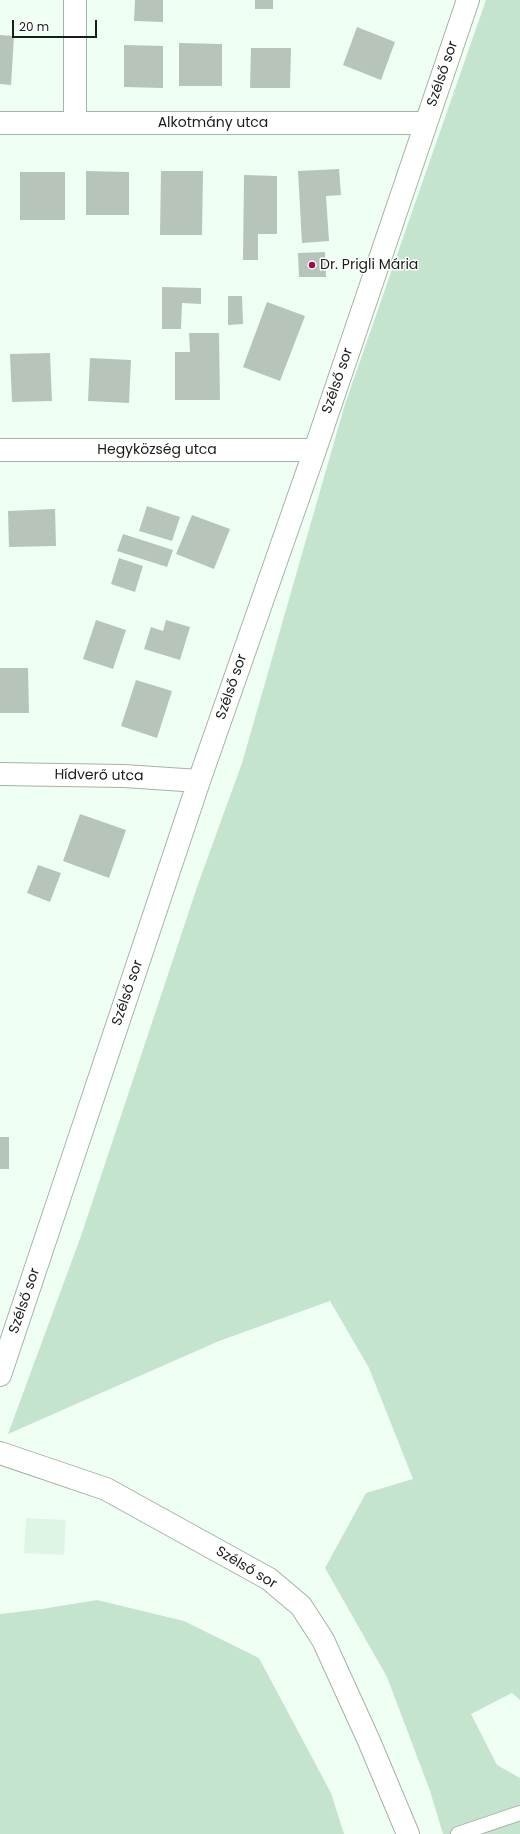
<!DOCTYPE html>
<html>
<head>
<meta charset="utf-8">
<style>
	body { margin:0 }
	#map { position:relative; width:520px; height:1834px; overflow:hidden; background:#f0fff4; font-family:Poppins,sans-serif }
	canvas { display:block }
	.scale { position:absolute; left:12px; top:20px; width:85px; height:18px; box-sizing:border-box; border:2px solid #181d19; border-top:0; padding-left:5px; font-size:12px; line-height:14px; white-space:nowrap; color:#181d19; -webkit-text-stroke:3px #fff; paint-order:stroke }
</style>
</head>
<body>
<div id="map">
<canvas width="520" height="1834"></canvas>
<div class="scale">20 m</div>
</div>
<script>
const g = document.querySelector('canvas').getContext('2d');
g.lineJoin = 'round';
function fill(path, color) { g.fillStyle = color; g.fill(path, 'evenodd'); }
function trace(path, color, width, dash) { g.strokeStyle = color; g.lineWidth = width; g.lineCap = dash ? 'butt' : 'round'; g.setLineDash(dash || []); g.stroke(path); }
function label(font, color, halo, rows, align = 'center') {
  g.font = font + ' Poppins,sans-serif'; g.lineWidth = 3; g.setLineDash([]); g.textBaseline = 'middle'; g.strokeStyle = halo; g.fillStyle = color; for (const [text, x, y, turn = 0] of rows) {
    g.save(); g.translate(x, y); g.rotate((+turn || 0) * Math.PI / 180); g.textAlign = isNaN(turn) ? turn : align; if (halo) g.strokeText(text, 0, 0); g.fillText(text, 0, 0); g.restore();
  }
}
const built = new Path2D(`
	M26,1518L66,1520L64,1555L24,1553Z`);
const green = new Path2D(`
	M486,0H520V1700L512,1693L471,1714L497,1765L520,1778V1834H443L430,1791L387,1677L325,1568L366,1493L413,1479L369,1368L330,1301L219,1341L8,1434L81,1236L197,887L242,763L345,404Z
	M97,1600L184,1621L259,1658L331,1793L344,1834H0V1614L42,1609Z`);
const building = new Path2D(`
	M135,0H163V22L134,21Z
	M255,0H273V9H255Z
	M357,27L395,42L381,80L343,65Z
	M0,35L14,36L11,85L0,84Z
	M179,43L222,44V86H179Z
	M124,45L163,46V88L124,87Z
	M251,48H291L290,88H250Z
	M339,169L341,195L326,196L329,241L302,243L298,171Z
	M86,171L129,172V215H86Z
	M161,171H203L202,235H160Z
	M20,172H65V220H20Z
	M244,175L277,176V234H258V260H243Z
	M325,252L326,277H299L298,253Z
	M162,287L201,288V304L182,303L181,329H162Z
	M228,296H242L243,324L228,325Z
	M267,302L305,316L280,381L243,367Z
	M189,333H219L220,400H175V352H190Z
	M50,353L52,401L12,402L10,354Z
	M90,358L131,360L129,403L88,401Z
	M147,506L180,517L172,541L139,531Z
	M55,509L56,546L9,547L8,511Z
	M192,515L230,529L214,569L176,554Z
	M123,534L173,550L167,567L117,551Z
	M119,558L143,566L135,592L111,584Z
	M96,620L126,630L113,669L83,659Z
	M166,620L190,627L180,660L144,649L151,627L163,631Z
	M0,668H28L29,713H0Z
	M136,680L172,691L157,738L121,726Z
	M80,814L126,830L109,878L63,861Z
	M38,865L61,873L50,902L27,893Z
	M0,1137H9V1169H0Z`);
const lane = new Path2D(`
	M458,1834L520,1813`);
const street = new Path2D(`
	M75,0V123
	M0,123H426
	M0,450H315
	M0,774L124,776L199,781
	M0,1375L199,781L315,450L468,0
	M0,1453L106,1489L269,1579L301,1606L323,1640L369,1741L408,1834`);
const markers = [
	[312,265,4,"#a10b4e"]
];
const streetNames = [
	["Szélső sor",443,74,-71],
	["Alkotmány utca",213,123],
	["Szélső sor",338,381,-71],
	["Hegyközség utca",157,450],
	["Szélső sor",232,687,-71],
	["Hídverő utca",99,776,1],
	["Szélső sor",128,993,-71],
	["Szélső sor",25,1301,-71],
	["Szélső sor",246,1568,31]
];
const poiNames = [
	["Dr. Prigli Mária",320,265]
];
fill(built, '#dff4e4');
fill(green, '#c5e4cd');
fill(building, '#b6c4b9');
trace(lane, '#a4b2a7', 16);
trace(street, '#a4b2a7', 24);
trace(lane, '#fff', 14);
trace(street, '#fff', 22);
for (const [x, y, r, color] of markers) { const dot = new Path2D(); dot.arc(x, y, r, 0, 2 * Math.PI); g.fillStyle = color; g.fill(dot); trace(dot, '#fff', 1.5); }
label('14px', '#181d19', '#fff', streetNames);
label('14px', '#181d19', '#fff', poiNames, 'left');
</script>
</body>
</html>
